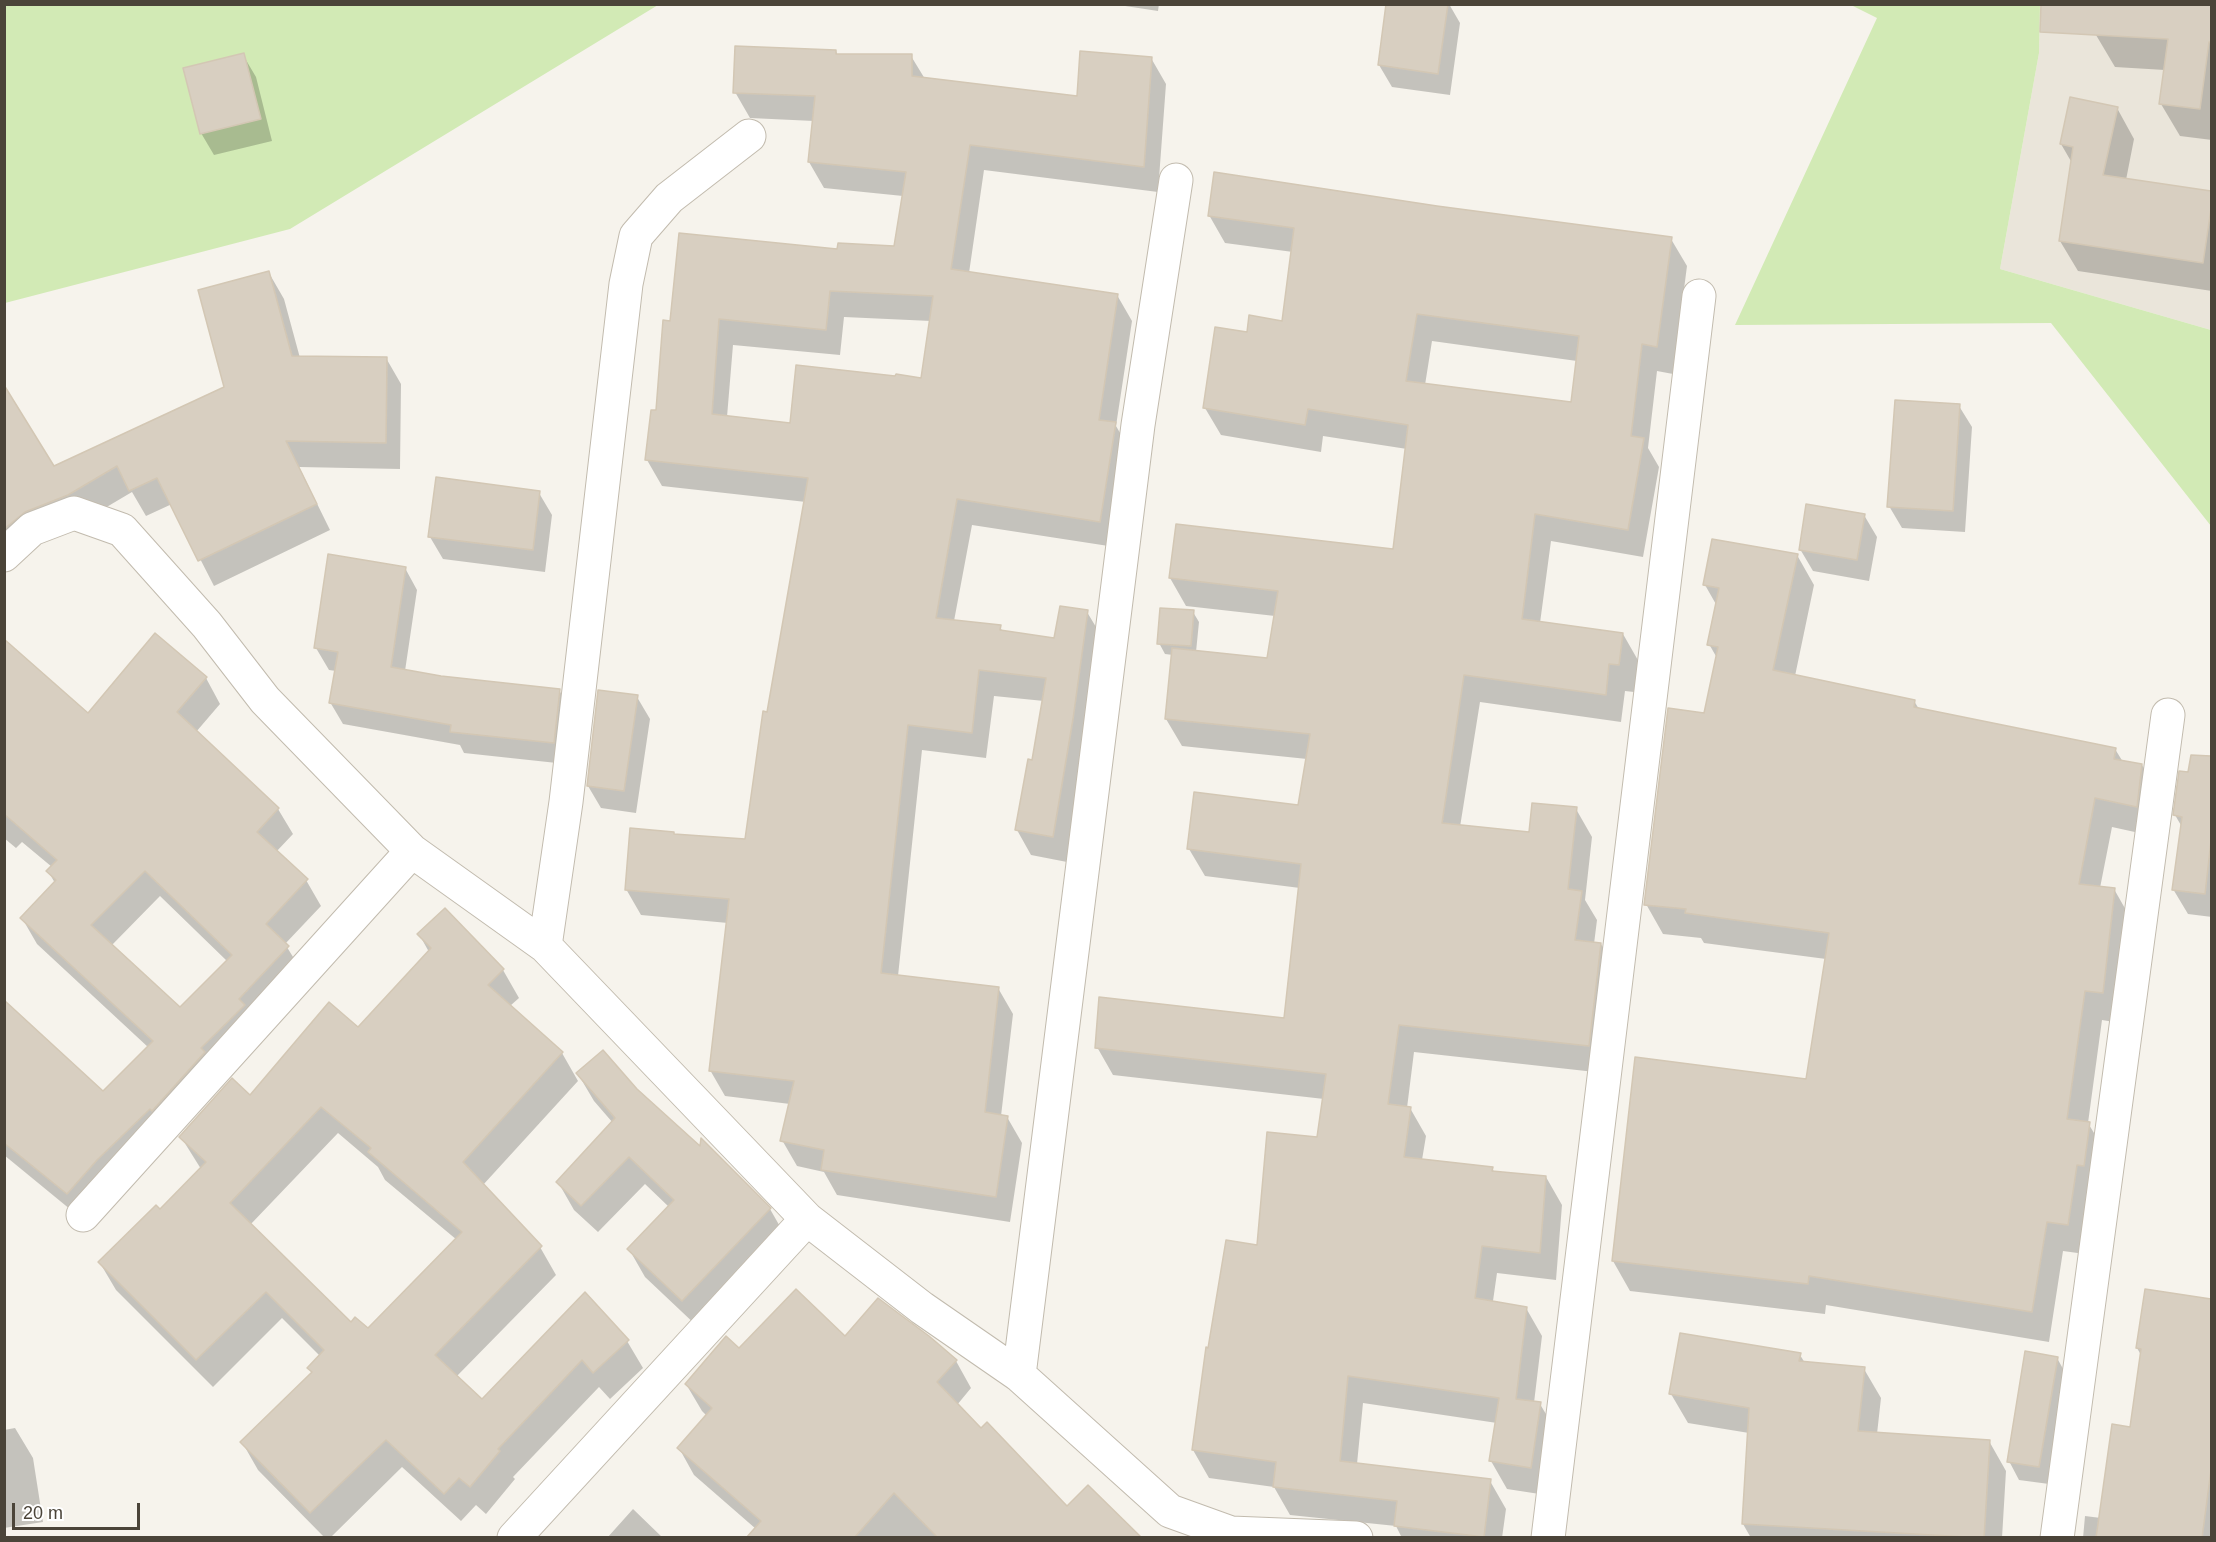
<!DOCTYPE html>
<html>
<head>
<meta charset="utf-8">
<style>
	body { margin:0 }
	#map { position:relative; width:2216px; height:1542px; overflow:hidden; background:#f6f3ec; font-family:Arial,sans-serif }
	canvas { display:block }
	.frame { position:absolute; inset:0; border:6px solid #4b4439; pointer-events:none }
	.scale { position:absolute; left:12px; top:1503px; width:128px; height:27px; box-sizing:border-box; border:3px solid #4b4439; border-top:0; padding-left:8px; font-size:18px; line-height:21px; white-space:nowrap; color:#4b4439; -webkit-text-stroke:4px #fff; paint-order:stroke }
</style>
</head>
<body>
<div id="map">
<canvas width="2216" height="1542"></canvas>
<div class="frame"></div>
<div class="scale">20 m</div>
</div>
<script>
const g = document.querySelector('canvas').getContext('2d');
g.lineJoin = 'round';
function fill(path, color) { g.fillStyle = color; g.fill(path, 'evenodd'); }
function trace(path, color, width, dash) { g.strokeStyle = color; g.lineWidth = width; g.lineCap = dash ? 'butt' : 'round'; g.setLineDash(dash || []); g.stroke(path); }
const residential = new Path2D(`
	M2040,5H2211V330L2000,269L2039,53Z`);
const green = new Path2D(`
	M5,5H658L290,229L5,303Z
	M1851,5H2040L2039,53L2000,269L2211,330V526L2051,323L1735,325L1877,18Z`);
const shadow = new Path2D(`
	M1112,4H1159L1158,11Z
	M1388,4H1449L1460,23L1450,95L1392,87L1379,65Z
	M2098,4H2212V140L2180,136L2161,104L2165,70L2115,67L2096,35Z
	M836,51L838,56H911L925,79L1078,97L1151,58L1166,84L1158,192L984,170L969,273L1117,295L1132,321L1116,426L1130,450L1115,547L972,525L954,621L1000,627L1003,632L1055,639L1087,612L1102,637L1067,862L1031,855L1017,830L1033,761L1044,701L994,696L986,758L922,750L898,976L998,988L1013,1014L1001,1116L1007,1117L1022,1143L1010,1222L837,1195L824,1172L797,1166L782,1140L790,1104L725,1096L710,1070L728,923L641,915L626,889L674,835L746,841L806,502L662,486L647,460L672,322L839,251L895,248L903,196L824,188L809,162L814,121L750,118L735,92ZM844,317L931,321L923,380L791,424L727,417L733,345L840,355Z
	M243,55L256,77L272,141L214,155L201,133Z
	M2117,108L2134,139L2126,180L2212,193V291L2078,271L2060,241L2072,163L2061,144Z
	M1437,207L1671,239L1687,266L1673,374L1657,371L1648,448L1659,467L1643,557L1551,541L1540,623L1623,634L1639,662L1634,692L1625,691L1621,722L1480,702L1460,827L1530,834L1576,809L1592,837L1585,900L1597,920L1594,944H1601L1617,972L1604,1073L1414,1052L1407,1108H1410L1426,1136L1422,1160L1492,1168L1495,1173L1546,1177L1562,1205L1556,1280L1497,1273L1493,1301L1526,1308L1542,1336L1534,1403L1540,1404L1556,1431L1546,1495L1507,1489L1491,1461L1497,1423L1363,1403L1357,1464L1490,1481L1506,1509L1502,1538H1402L1396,1526L1290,1515L1274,1487L1209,1478L1193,1450L1258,1247L1318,1139L1324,1099L1113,1075L1097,1047L1286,1020L1300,888L1205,876L1189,849L1299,806L1307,759L1182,746L1166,719L1173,655L1165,654L1159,643L1193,612L1199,622L1196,652L1268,659L1275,616L1186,606L1170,578L1394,551L1407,449L1323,436L1321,452L1221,435L1205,408L1248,333L1284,322L1293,252L1225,243L1209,215ZM1432,341L1577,361L1572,404L1425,385Z
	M269,273L284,299L300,358H386L401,384L400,469L299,467L330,530L214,586L172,504L146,516L132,492L83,521L34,541L4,569V405L53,468L225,388Z
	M1959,406L1972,427L1965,532L1902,528L1889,506Z
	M539,493L552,515L545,572L443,559L430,537Z
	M1864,515L1877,537L1869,581L1813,571L1800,549Z
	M1797,555L1814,585L1795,676L1914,701L1919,709L2115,749L2123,762L2142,765L2159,795L2153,836L2112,827L2100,888L2114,889L2131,919L2120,1023L2102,1020L2088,1123L2106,1153L2085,1254L2063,1251L2049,1342L1826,1305L1825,1314L1630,1291L1613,1261L1807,1081L1826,959L1704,943L1701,938L1663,934L1646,904L1706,714L1717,658L1709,644L1717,606L1705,585Z
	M405,568L417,590L405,671L441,678L559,690L572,712L566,764L464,753L460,745L343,724L330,702L336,671L329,670L316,648Z
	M4,641L88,715L206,678L220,704L196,732L278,809L293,834L276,852L306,880L321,906L285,944L303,973L82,1219L4,1155V1002L103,1093L149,1048L37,944L22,918L55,883L48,871L52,867L22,842L16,848L4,838ZM160,896L228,962L180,1009L111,946Z
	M637,697L650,719L636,813L601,808L588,786Z
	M2181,772L2212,778V917L2188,914L2173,889L2182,827L2175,815Z
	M419,934L503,970L519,998L510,1006L562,1053L578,1081L483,1185L540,1247L556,1275L456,1377L482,1401L627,1341L643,1368L610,1399L599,1387L513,1477L515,1479L486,1514L476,1505L461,1521L402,1467L330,1538H325L258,1470L242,1442L312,1374L309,1368L320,1356L282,1318L213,1387L116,1290L100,1263L160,1211L201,1169L181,1137L250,1097L359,1029L429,952ZM338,1133L378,1167L385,1180L457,1240L368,1331L351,1324L250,1225Z
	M578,1074L636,1090L770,1209L786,1237L699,1328L645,1277L629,1249L669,1207L645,1184L598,1232L574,1210L558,1182L613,1123L594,1101Z
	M2146,1291L2212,1301V1538H2083L2085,1516L2101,1518L2131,1428L2141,1355L2137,1348Z
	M845,1338L956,1361L971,1388L957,1405L981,1430L1067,1508L1140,1538H748L756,1529L694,1475L679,1448L707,1416L702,1411L686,1384L740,1350Z
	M1800,1355L1805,1363L1864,1369L1881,1398L1877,1434L1989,1441L2006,1471L2002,1538H1751L1743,1524L1749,1433L1688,1423L1671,1394Z
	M2057,1358L2067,1376L2049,1484L2019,1480L2009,1461Z
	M15,1428L33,1458L43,1522L4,1528V1430Z
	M633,1509L663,1538H607Z`);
const building = new Path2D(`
	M1386,4H1448L1438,74L1378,65Z
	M2041,4H2211V42H2209L2200,109L2159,104L2168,39L2040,32Z
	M735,46L836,50V54H912V76L1077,96L1080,51L1152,57L1144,167L970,145L951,269L1118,294L1099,420L1116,422L1100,522L957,499L936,618L1001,625L1000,630L1054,638L1060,606L1088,610L1073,719L1053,837L1015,830L1028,759L1032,760L1046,678L979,670L972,733L908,725L881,973L999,987L985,1112L1008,1116L996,1197L821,1170L824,1150L780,1141L794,1081L709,1071L729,899L625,890L630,828L674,832V834L745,839L763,711L767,712L808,478L645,460L651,410H656L663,320L670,321L679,233L837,249L838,243L894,246L906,172L808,162L815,96L733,93ZM830,291L933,296L921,378L896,374L895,376L796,365L790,423L712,414L719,319L826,330Z
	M244,53L261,119L200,134L183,68Z
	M2070,97L2118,107L2103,175L2211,191V209L2203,263L2059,241L2073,147L2060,144Z
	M1214,172L1437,206L1672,237L1657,347L1642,344L1631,436L1644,438L1628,530L1535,514L1522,619L1623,633L1619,665L1609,664L1606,695L1464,675L1442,823L1529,832L1532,803L1577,807L1568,889L1582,891L1575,940L1601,943L1589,1046L1399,1025L1388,1104L1411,1107L1404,1157L1493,1167L1492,1171L1546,1176L1540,1253L1482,1246L1475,1298L1527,1307L1516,1399L1541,1402L1531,1468L1489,1461L1499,1398L1348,1376L1340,1461L1491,1479L1484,1537L1394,1526L1397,1501L1273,1487L1276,1462L1192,1450L1206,1347L1208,1348L1226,1240L1257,1245L1267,1132L1317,1137L1326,1074L1095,1048L1099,997L1284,1018L1301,864L1187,849L1194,792L1298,805L1310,734L1165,719L1172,648L1267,658L1278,591L1169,578L1176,524L1393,549L1408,425L1308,409L1305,425L1203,408L1215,327L1247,332L1249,315L1282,321L1294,228L1208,216ZM1417,314L1579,336L1571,402L1406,381Z
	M269,271L292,356L387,357L386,443L286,441L317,504L198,561L157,478L129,491L117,466L68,495L25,512L4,529V385L54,466L224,387L198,290Z
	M1895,400L1960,404L1953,511L1887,507Z
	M436,477L540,491L533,550L428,537Z
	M1806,504L1865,514L1857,560L1799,550Z
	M1712,539L1798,554L1773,670L1915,700L1914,707L2116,748L2114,759L2142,764L2137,807L2095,798L2079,884L2115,888L2103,993L2085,991L2067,1119L2090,1122L2084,1166L2077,1165L2068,1225L2047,1222L2032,1312L1809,1276L1808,1284L1612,1261L1635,1057L1806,1079L1829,933L1685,913L1686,909L1644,905L1668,708L1704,713L1718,647L1707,645L1719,588L1703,585Z
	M328,554L406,567L391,667L441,676L560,689L554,743L450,732L451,725L329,703L338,652L314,648Z
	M1160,608L1194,610L1191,646L1157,644Z
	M155,633L207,677L177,712L279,808L257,832L308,879L266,924L289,946L239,999L245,1005L201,1048L205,1052L152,1111L150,1109L97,1160L67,1194L4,1143V1000L103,1091L153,1041L20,918L56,880L46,871L57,860L4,814V639L88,713ZM145,871L232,955L180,1007L91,925Z
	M598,690L638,695L624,791L587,786Z
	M2191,755L2211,756V841L2205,894L2172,890L2182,817L2173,815L2179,771L2188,772Z
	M445,908L504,969L488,985L563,1052L463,1162L542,1246L435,1355L482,1399L585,1292L629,1340L593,1373L582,1360L498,1449L500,1451L470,1487L459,1478L444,1494L386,1440L310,1513L240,1442L312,1372L307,1368L324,1350L266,1292L196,1360L98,1262L156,1205L160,1209L206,1162L179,1137L232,1078L250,1095L329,1002L358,1027L431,948L417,934ZM321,1107L371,1148L368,1152L462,1232L368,1328L355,1317L351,1322L230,1203Z
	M603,1050L637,1089L700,1146L701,1138L771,1208L682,1301L627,1249L674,1200L629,1157L581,1206L556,1182L615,1118L576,1073Z
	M796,1289L845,1336L878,1298L929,1336L957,1360L937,1382L981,1428L987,1422L1067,1506L1088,1485L1142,1538H938L894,1493L854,1538H746L761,1521L677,1448L712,1408L685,1384L726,1336L739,1348Z
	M2145,1289L2211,1299V1470L2202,1538H2096L2112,1424L2130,1427L2141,1349L2136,1348Z
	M1680,1333L1801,1353L1799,1361L1865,1367L1858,1431L1990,1440L1984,1538L1742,1524L1749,1408L1669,1394Z
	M2025,1351L2058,1357L2039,1467L2007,1462Z`);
const minor = new Path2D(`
	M4,555L32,529L74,513L122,530L207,625L265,700L412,851L545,946L807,1219L922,1308L1019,1375L1170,1511L1231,1533L1356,1538
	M545,946L566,802L626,284L636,236L669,198L749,136
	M83,1215L412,851
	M1019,1375L1138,425L1176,180
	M514,1538L807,1219
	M1548,1538L1699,296
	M2057,1538L2168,715`);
fill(residential, '#eae5da');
fill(green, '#d2eab5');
fill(shadow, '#0003');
fill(building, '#d8cfc1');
trace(building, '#d3c7b4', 1.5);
trace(minor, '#c2bbae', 35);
trace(minor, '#fff', 33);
</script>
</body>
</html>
